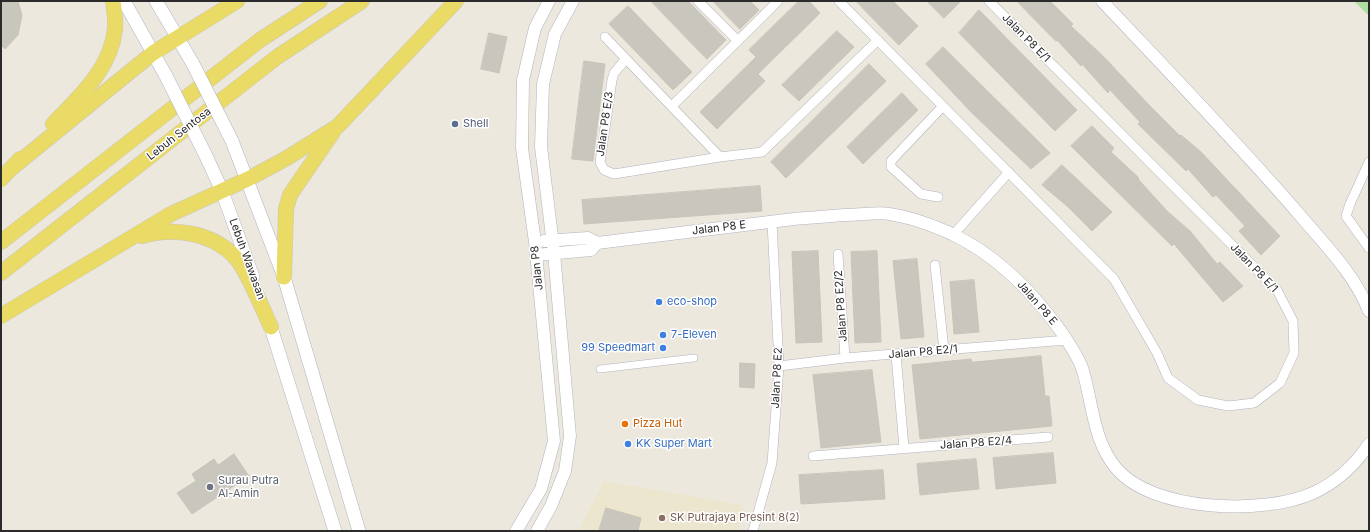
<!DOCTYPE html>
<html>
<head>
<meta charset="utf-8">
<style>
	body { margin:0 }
	#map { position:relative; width:1370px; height:532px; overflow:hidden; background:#ece8de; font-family:Inter,sans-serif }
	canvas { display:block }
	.frame { position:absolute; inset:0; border:2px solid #2b2b2b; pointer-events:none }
</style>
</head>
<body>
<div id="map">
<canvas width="1370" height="532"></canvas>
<div class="frame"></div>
</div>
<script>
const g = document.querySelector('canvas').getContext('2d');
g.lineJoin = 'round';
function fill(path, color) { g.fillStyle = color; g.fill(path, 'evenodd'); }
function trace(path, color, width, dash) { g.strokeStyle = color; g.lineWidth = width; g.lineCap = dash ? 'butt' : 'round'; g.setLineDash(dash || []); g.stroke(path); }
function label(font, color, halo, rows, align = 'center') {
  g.font = font + ' Inter,sans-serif'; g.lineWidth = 3; g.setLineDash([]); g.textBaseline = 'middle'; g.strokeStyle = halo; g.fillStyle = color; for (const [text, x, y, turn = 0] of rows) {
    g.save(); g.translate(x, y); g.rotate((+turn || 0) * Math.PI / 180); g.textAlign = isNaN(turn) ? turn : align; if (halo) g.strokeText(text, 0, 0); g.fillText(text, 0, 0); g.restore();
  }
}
const education = new Path2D(`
	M604,481L743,505L738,531H578Z`);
const green = new Path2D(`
	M1354,1H1369V16Z`);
const building = new Path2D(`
	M1,1H18L22,15L18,35L5,49L1,45Z
	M651,1H688L726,40L707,59Z
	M713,1H750L759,10L740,29Z
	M799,1H809L820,13L758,74L765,81L717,129L700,112L756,57L749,50Z
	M856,1H893L918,26L899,45Z
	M927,1H961L944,18Z
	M1017,1H1050L1073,24L1071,26L1104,57L1149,105L1180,136L1181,135L1201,152L1280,236L1261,255L1239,231L1245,226L1216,195L1213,197L1188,169L1186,171L1138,124L1140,122L1110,90L1108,93L1082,64L1081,66L1057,40L1056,41Z
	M628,6L692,72L673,90L609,24Z
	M979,10L1077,110L1055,131L959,33Z
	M837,31L854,47L799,101L782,85Z
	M489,33L507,37L499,73L481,69Z
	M943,47L1050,153L1031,169L972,113L926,64Z
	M584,61L605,64L593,161L572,159Z
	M869,64L886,81L786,178L771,162Z
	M902,93L918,110L863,164L847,147Z
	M1092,126L1114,148L1111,152L1139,178L1138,179L1167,211L1190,231L1217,264L1220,262L1243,286L1223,302L1174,244L1172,246L1071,146Z
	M1062,165L1112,212L1092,231L1067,206L1042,185Z
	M760,186L762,211L584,224L582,200Z
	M818,251L822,342L796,343L792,252Z
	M877,251L881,342L855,343L851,252Z
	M917,259L924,337L901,339L893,261Z
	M974,280L979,332L954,334L950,282Z
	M1041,356L1045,396H1049L1052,426L920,439L912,365L971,359L972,362Z
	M740,363L755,364L754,388L740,387Z
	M872,370L881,442L821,448L813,375Z
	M1053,453L1056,483L996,489L993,458Z
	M234,454L249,476L192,514L177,493L196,481L192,474L214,459L218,465Z
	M976,459L979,489L920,495L917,464Z
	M883,470L885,499L801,504L799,475Z
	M606,508L641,518L638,531H599Z`);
const pedestrian = new Path2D(`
	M600,369L694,358`);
const minor = new Path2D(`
	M698,1L738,41
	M839,1L1114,279L1157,353L1168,378L1198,400L1228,406L1254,403L1280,383L1294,353L1293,321L1277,290L989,1
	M605,37L720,157
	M626,59L614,73L612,80L600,162L604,170L614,174L720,157L762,152L878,40
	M672,106L778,1
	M1369,162L1350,204L1346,216L1369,248
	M938,197L921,194L891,167V161L943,106
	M953,235L1009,172
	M838,254L845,358
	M935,265L944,350
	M896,355L904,448
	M779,366L845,358L1067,340
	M813,456L1048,437
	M753,531L772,463L779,366L772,222`);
const tertiary = new Path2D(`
	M1102,1C1168,71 1235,140 1298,213C1324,244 1354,273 1369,311
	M544,241L588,238L597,243
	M597,243C663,235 729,227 794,219C818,217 841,215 865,214C873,214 881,212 889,214C910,217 932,225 952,234C996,255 1031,290 1060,330C1068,342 1079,357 1083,371C1093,405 1093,440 1116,468C1152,512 1265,515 1313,493C1337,482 1355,465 1369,444
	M536,255L591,250L597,243
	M516,531L541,489L554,441L535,242L522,148L523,80L535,28L549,1
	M537,531L551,506L565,471L570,436L554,253L541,147L543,84L555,34L573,1`);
const secondary = new Path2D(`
	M124,1L166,76
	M156,1L193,64
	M232,141L284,277L359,531
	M207,158L222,191L253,277
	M268,318L335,531`);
const primary = new Path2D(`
	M53,124C79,97 111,69 115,29C116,20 114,10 113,1
	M13,167L153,53L237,1
	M1,179L20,159
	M142,236C173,227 211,232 234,256C246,267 263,310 271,327
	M1,242L260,40L320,1
	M1,273L277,57L362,1
	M284,277L286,209L290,195L333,132
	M1,316L171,214L248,179L287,158L338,126L456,1`);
const secondaryBridge = new Path2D(`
	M193,64L232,141
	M166,76L207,158`);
const markers = [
	[455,124,4,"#5c6f8a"],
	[659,302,4,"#3f7fe0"],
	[663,335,4,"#3f7fe0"],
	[663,348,4,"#3f7fe0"],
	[625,424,4,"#e8710a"],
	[628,444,4,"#3f7fe0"],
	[210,487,4,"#6b7280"],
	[662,518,4,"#8d6e63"]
];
const streetNames = [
	["Jalan P8 E/1",1026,38,45],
	["Jalan P8 E/3",605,124,-82],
	["Lebuh Sentosa",179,134,-38],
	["Jalan P8 E",719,228,-7],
	["Lebuh Wawasan",247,259,70],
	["Jalan P8",537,268,-96],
	["Jalan P8 E/1",1254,268,46],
	["Jalan P8 E",1037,303,49],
	["Jalan P8 E2/2",841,306,-94],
	["Jalan P8 E2/1",923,352,-5],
	["Jalan P8 E2",777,378,-87],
	["Jalan P8 E2/4",976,443,-4]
];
const serviceNames = [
	["Shell",463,124]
];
const shopNames = [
	["eco-shop",667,302],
	["7-Eleven",671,335],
	["99 Speedmart",655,348,"right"],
	["KK Super Mart",636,444]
];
const foodNames = [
	["Pizza Hut",633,424]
];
const worshipNames = [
	["Surau Putra",218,481],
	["Al-Amin",218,494]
];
const educationNames = [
	["SK Putrajaya Presint 8(2)",670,518]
];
fill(education, '#ede6cf');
fill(green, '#ade09e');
fill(building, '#c8c6bd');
trace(building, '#c8c4b8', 1);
trace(pedestrian, '#b1b3be', 8);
trace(minor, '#b1b3be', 10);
trace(tertiary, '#b1b3be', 13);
trace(secondary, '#b1b3be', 14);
trace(primary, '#c8c8c8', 16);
trace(pedestrian, '#fff', 7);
trace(minor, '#fff', 9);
trace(tertiary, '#fff', 12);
trace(secondary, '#fff', 13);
trace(primary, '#eada66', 15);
trace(secondaryBridge, '#b1b3be', 14, []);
trace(secondaryBridge, '#fff', 13);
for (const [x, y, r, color] of markers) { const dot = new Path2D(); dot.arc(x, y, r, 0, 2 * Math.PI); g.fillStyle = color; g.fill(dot); trace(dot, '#fff', 1.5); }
label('11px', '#2b2b2b', '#fff', streetNames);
label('11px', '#4e5e75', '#fff', serviceNames, 'left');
label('11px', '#366cbe', '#fff', shopNames, 'left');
label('11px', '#c56008', '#fff', foodNames, 'left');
label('11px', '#5b616d', '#fff', worshipNames, 'left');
label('11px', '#785e54', '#fff', educationNames, 'left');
</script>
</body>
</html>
